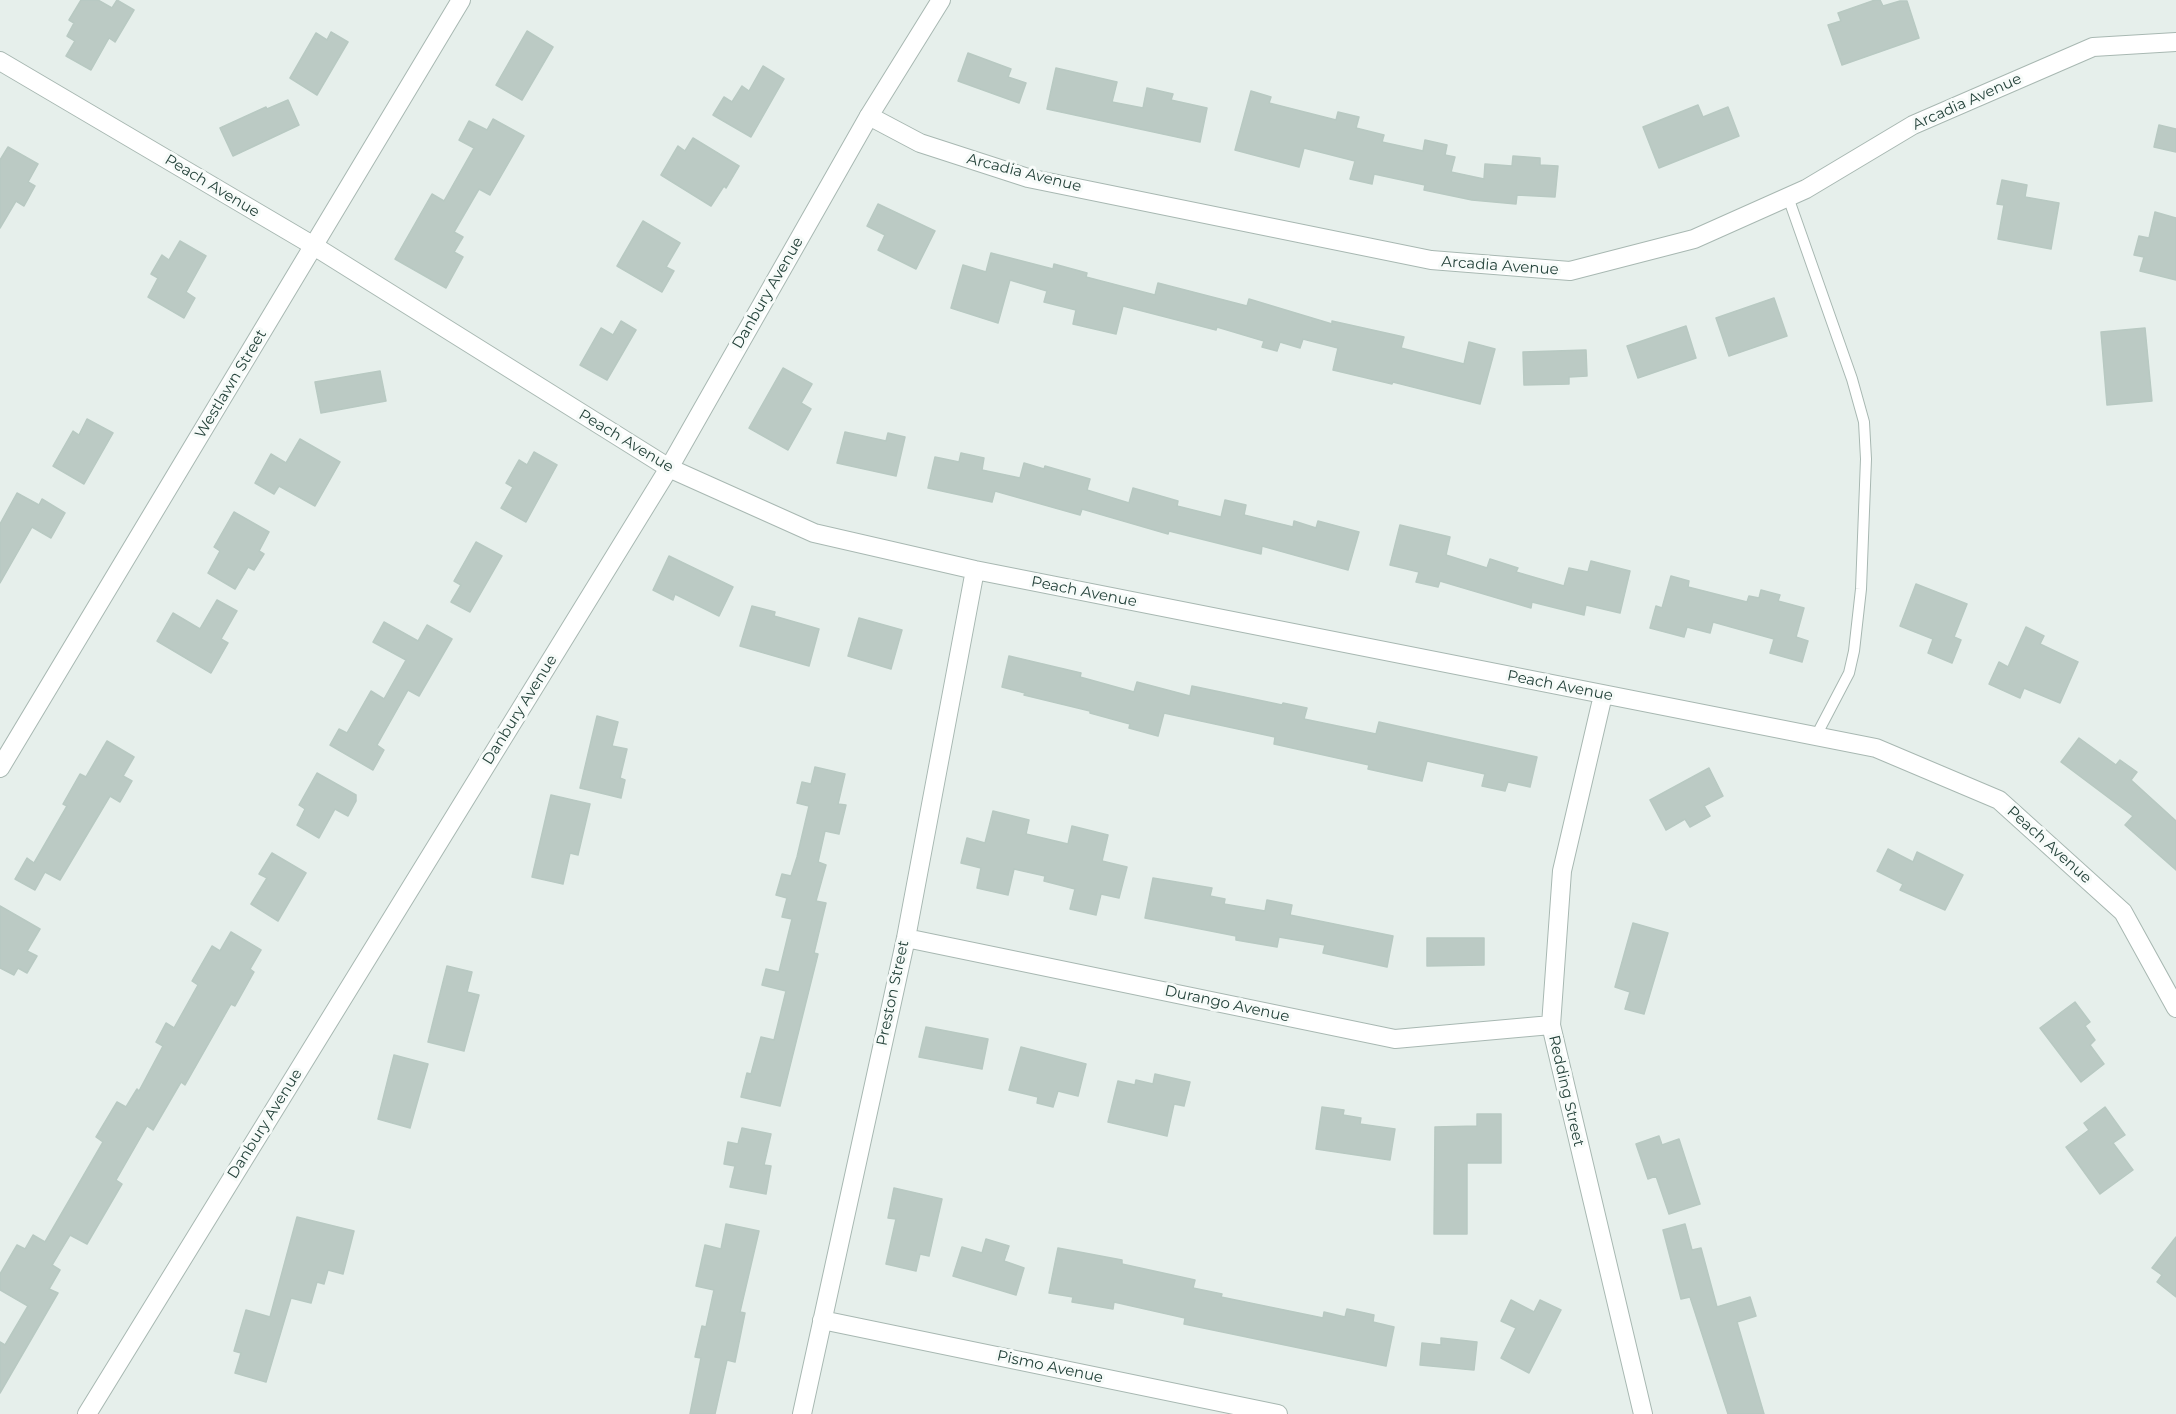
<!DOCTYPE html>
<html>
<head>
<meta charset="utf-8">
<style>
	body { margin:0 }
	canvas { display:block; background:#e6efeb }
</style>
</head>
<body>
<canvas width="2176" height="1414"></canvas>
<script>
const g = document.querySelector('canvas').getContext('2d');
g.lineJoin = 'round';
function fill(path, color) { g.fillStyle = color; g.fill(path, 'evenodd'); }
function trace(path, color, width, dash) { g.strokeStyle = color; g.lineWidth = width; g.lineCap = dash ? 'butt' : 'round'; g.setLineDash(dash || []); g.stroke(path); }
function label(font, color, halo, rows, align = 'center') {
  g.font = font + ' Montserrat,sans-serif'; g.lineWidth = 6; g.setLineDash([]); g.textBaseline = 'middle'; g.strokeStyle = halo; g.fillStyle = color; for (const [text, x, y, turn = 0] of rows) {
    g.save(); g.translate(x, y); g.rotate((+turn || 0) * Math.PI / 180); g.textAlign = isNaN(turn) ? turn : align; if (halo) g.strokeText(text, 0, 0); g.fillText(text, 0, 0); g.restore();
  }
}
const building = new Path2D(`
	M81,0H98L112,8L117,0L134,10L115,42L109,38L91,70L66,56L75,41L67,36L74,23L69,20Z
	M1875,0H1880L1883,6L1900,1H1907L1919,38L1842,65L1828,25L1841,21L1838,13Z
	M527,31L553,47L522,100L496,85Z
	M331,32L348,42L317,95L290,78L316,33L327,40Z
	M968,53L1011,69L1008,77L1026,83L1019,103L958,81Z
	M763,66L784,79L751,137L713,115L724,97L732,102L742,86L749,91Z
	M1056,68L1117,82L1112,102L1143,108L1147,88L1173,94L1171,100L1207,108L1200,142L1047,109Z
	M1251,91L1271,97L1269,103L1336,120L1338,112L1359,117L1356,128L1384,135L1382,142L1423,151L1425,140L1447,145L1445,155L1455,157L1451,172L1484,179L1485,164L1512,166L1513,156L1540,158V165L1558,166L1555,197L1517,195L1516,204L1472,200L1424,190L1425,185L1374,174L1372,184L1350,179L1355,161L1304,148L1299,167L1235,150Z
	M288,100L299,125L233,156L220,128L266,107L267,109Z
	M1698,105L1703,117L1728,107L1739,136L1659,168L1643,127Z
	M493,119L524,136L490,195L479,189L454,232L463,237L454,252L463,257L446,288L395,259L432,194L444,201L474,148L459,140L469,121L487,130Z
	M2159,125L2176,129V152L2154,147Z
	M693,138L739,166L726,188L724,186L711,206L661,175L678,146L685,151Z
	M8,147L38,164L28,182L35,186L24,206L16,201L0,228V160Z
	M2002,180L2027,185L2025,197L2059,203L2051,249L1998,239L2004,205L1997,204Z
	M878,204L935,231L916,269L878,250L885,235L867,226Z
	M2155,212L2176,218V280L2140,271L2144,257L2134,255L2139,236L2149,238Z
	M643,221L680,243L666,267L674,271L662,292L617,266Z
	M180,241L206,256L186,292L195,298L184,318L148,297L158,278L151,274L162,255L169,260Z
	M991,253L1053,269L1054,264L1087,273L1086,277L1155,295L1158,283L1247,306L1249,299L1332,324V321L1404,337L1401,348L1464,364L1469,342L1495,349L1480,404L1393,382L1392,384L1333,370L1338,348L1303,339L1300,348L1280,342L1277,351L1262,347L1264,341L1217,327L1216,330L1123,306L1116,334L1073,324L1076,310L1044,302L1047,291L1010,280L998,323L951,308L963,265L986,272Z
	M1774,298L1787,336L1729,356L1716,318Z
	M621,321L636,330L607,380L580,365L601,328L613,335Z
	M1686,326L1696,358L1638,378L1627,346Z
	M2145,328L2152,401L2107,405L2101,332Z
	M1586,350L1587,376L1569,377V384L1524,385L1523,352Z
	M783,368L812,384L801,403L811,409L788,450L749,428Z
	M380,371L386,401L321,413L315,382Z
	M87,419L113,433L84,484L53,466L73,431L79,435Z
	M845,432L886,441L888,433L905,437L896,476L837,463Z
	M300,439L340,462L315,506L279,486L274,494L255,483L271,454L286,463Z
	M534,452L557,465L526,522L501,508L513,487L506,483L519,460L527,465Z
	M961,453L984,458L982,470L1020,478L1024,463L1044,469L1045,466L1090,479L1087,490L1129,503L1133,488L1178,501L1177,506L1221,517L1225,500L1246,505L1244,515L1293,527L1294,521L1316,528L1318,521L1359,532L1348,570L1262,546L1261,554L1169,531L1168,534L1082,509L1080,515L995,491L992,502L928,488L935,457L959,462Z
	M17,493L39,505L42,499L65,513L51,538L32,527L0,583V524Z
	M234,512L269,532L259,551L264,554L254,570L248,567L235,589L208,573L220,551L214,547Z
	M1400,525L1450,537L1446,555L1487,568L1490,559L1518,568L1516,572L1564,586L1569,568L1588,572L1591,561L1630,571L1620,613L1586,605L1584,615L1532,602L1531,608L1440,581L1438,587L1416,582L1419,572L1390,565Z
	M476,542L502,556L470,612L451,602L461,585L454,581Z
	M669,556L733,587L719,616L675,594L673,600L653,590Z
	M1671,576L1689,581L1688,587L1747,602L1749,596L1759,598L1761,590L1780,595L1778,601L1804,608L1796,637L1808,641L1802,662L1770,653L1774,639L1713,622L1710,633L1687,627L1684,637L1650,628L1656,606L1662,608Z
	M1916,584L1967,604L1954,637L1961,640L1952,663L1928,653L1933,639L1900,626Z
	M217,600L237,611L221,639L228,643L211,673L157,641L173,613L200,629Z
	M752,606L775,612L774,616L819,629L809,666L740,646Z
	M859,618L902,630L891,669L848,656Z
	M384,622L418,641L427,625L452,639L419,696L408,690L377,745L384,750L373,770L330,745L339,729L347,733L371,691L384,699L406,660L373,642Z
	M2026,627L2044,636L2040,644L2078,662L2060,703L2024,688L2020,698L1989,684L1999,662L2008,667Z
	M1009,656L1081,673L1080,677L1134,692L1137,682L1190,696L1192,686L1282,705L1283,703L1307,708L1304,719L1376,734L1379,722L1537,757L1530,787L1508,782L1505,791L1482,786L1485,774L1427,761L1422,781L1368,769L1369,765L1274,744L1275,737L1164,713L1158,736L1129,728L1130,724L1090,713V711L1024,695L1025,693L1002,687Z
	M597,716L618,722L612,746L627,749L620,778L625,780L621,798L580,788Z
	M2079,738L2116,765L2120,760L2137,772L2131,780L2176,821V870L2125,825L2133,816L2061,762Z
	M107,741L134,757L123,776L132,781L120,802L110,796L60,880L45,872L35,890L15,879L27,858L34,863L67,806L63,804L80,774L86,777Z
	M815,767L845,774L838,804L846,805L839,834L825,831L818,862L826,865L816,901L826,903L814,953L818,954L780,1106L741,1097L747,1073L751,1074L761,1037L774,1040L786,991L762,985L766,969L779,972L792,919L782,917L787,898L776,895L782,874L791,876L797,857L809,806L797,803L802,782L811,784Z
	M1709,768L1723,796L1704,806L1710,816L1690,827L1685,819L1666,830L1650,800Z
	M317,773L356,795V801L348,816L335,809L319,838L297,825L305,809L299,805Z
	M551,795L590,804L578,855L570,853L563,884L532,877Z
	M993,811L1029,820L1026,834L1068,844L1072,826L1108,835L1102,861L1127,867L1119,898L1101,894L1096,915L1070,909L1075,889L1044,881L1045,876L1014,869L1008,895L977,888L981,868L961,863L967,838L985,843Z
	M1888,849L1913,862L1917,852L1963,875L1945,910L1900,890L1903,884L1877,871Z
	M272,853L306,873L278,921L251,904L267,878L259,874Z
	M1153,878L1212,888L1210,896L1225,899L1224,904L1265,911L1267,900L1292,905L1290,915L1393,936L1387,967L1323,953L1325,945L1279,937L1277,947L1236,940V936L1145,918Z
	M0,906L40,929L27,951L37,956L27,973L18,968L14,975L0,968Z
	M1633,923L1668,933L1644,1014L1625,1009L1630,992L1615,987Z
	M231,932L261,950L250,969L254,972L235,1006L231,1004L185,1085L181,1082L153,1130L147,1126L116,1180L122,1184L87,1244L70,1235L52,1265L60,1270L49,1289L58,1293L0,1393V1342L5,1345L28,1306L0,1290V1274L17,1245L25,1249L33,1235L45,1242L103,1142L96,1137L117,1102L126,1107L137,1089L139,1091L163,1046L156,1042L166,1023L174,1028L198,985L192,981L212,946L220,951Z
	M1427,938H1484V965L1427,966Z
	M447,966L472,972L467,992L479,995L464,1051L428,1042Z
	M2075,1002L2090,1022L2085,1026L2095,1040L2090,1045L2104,1064L2081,1082L2040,1028Z
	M926,1027L988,1039L982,1069L919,1057Z
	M1021,1047L1086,1064L1078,1096L1058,1091L1053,1107L1037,1103L1038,1097L1009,1090Z
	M394,1055L428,1064L410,1128L378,1119Z
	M1155,1074L1190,1082L1184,1106L1174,1104L1167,1136L1108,1122L1118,1081L1135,1085L1136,1080L1153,1084Z
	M1322,1107L1344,1110L1343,1115L1361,1118L1360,1124L1395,1129L1390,1160L1316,1149Z
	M2105,1107L2125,1135L2113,1143L2133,1170L2100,1194L2066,1147L2089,1130L2084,1123Z
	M1477,1114H1501V1163H1467V1234H1434L1435,1127L1477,1126Z
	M742,1128L771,1134L764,1165L771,1166L766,1194L730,1187L735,1166L724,1164L728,1142L738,1144Z
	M1659,1136L1662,1145L1679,1139L1700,1204L1669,1214L1656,1176L1648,1179L1636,1144Z
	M894,1188L942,1199L929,1256L920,1254L916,1271L886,1264L896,1219L888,1218Z
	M297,1217L354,1231L343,1274L328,1270L324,1284L317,1282L311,1303L291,1298L266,1382L235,1373L241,1353L234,1351L246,1310L270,1317Z
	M726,1224L759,1231L740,1312L745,1313L735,1362L727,1360L715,1414H690L701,1358L695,1357L702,1326L706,1327L714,1290L696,1286L705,1245L721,1249Z
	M1685,1224L1692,1250L1701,1248L1717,1307L1750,1297L1756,1316L1737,1322L1764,1414H1728L1690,1297L1681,1299L1663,1230Z
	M2176,1237V1297L2157,1282L2162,1275L2152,1268Z
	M986,1239L1009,1246L1004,1261L1024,1268L1016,1295L953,1276L962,1247L982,1253Z
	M1058,1248L1122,1260V1264L1195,1280L1193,1288L1222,1294L1221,1297L1323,1318L1324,1312L1345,1317L1347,1309L1374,1315L1373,1322L1394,1327L1386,1366L1184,1324L1185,1318L1114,1302L1113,1309L1072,1302L1073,1297L1049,1293Z
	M1511,1300L1534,1312L1540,1300L1561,1310L1529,1373L1501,1358L1516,1328L1501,1321Z
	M1441,1338L1477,1342L1474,1370L1420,1365L1422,1343L1441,1345Z`);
const service = new Path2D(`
	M1788,197L1852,379L1864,422L1866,459L1861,589L1854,651L1849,673L1816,736`);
const minor = new Path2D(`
	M0,61L314,246L669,468L814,533L975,570L1876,748L1999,800L2123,912L2176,1008
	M869,116L920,143L1028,178L1431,260L1570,271L1694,239L1806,189L1913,125L2093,47L2176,42
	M1603,695L1562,871L1551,1025L1643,1414
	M0,768L461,0
	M906,938L1395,1039L1551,1025
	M822,1320L1278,1414
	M802,1414L906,938L975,570`);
const tertiary = new Path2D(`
	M87,1414L669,468L869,116L941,0`);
const streetNames = [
	["Arcadia Avenue",1967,102,-24],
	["Arcadia Avenue",1024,173,14],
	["Peach Avenue",212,186,31],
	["Arcadia Avenue",1500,266,4],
	["Danbury Avenue",768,293,-60],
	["Westlawn Street",231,384,-59],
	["Peach Avenue",626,441,31],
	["Peach Avenue",1084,592,11],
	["Peach Avenue",1560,686,11],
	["Danbury Avenue",520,710,-58],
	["Peach Avenue",2049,845,42],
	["Preston Street",893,993,-78],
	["Durango Avenue",1227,1004,12],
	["Redding Street",1566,1091,77],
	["Danbury Avenue",265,1124,-58],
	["Pismo Avenue",1050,1367,12]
];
fill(building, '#bbcac4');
trace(building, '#b8c9c2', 1.5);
trace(service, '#a8b8b2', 12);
trace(minor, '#a8b8b2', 20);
trace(tertiary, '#a8b8b2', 20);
trace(service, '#fff', 10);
trace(minor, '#fff', 18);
trace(tertiary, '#fff', 18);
label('15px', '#24423a', '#f7fbf9', streetNames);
</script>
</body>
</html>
